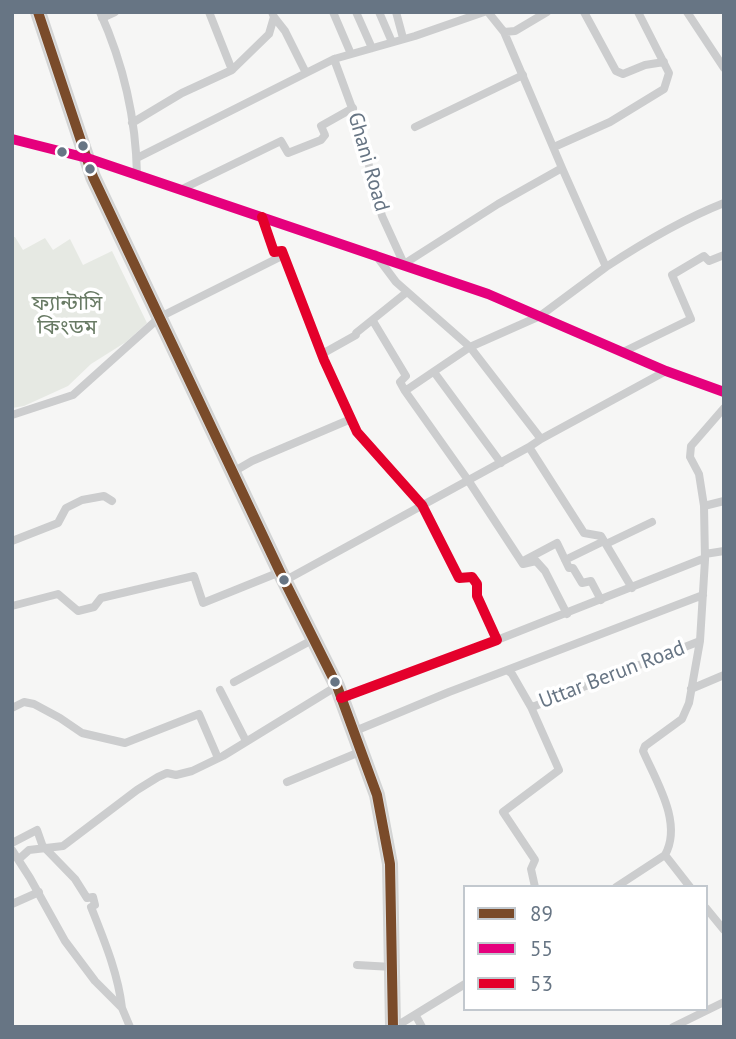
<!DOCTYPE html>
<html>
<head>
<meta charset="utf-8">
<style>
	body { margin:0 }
	#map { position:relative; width:736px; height:1039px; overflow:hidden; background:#f6f6f5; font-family:"PT Sans",sans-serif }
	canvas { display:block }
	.frame { position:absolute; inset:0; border:14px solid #677584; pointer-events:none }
	.legend { position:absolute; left:463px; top:885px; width:245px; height:126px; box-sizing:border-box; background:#fff; border:2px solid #c2c8ce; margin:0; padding:9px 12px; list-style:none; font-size:21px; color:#677584 }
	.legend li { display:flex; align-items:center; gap:14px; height:35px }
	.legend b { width:35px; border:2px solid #c2c8ce }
</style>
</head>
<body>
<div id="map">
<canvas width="736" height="1039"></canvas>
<div class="frame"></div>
<ul class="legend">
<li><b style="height:9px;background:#7a4b2a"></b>89</li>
<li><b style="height:9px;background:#e5007d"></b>55</li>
<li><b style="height:9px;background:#e4002b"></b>53</li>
</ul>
</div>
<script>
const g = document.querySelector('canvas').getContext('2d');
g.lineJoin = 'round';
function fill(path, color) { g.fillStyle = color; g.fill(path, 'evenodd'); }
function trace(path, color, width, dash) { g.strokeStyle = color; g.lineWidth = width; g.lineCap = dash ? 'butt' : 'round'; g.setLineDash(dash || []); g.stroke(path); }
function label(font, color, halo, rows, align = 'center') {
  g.font = font + ' "PT Sans","Noto Sans Bengali",sans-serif'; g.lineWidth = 7; g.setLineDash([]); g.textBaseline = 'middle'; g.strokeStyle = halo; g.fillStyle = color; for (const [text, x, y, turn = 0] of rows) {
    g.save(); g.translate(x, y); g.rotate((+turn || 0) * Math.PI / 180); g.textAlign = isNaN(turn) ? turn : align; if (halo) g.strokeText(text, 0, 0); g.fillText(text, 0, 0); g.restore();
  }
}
const green = new Path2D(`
	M12,237H15L23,250L45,238L53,250L70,239L83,265L112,251L147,323L126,342L91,364L68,386L24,406L12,408Z`);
const minor = new Path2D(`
	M100,12C123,63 136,120 137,175
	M209,12L232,70
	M333,12L351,54
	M356,12L372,48
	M379,12L392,42
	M396,12L403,38
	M488,12L504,32L515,31L547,12
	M584,12L616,71L623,74L645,65L664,62
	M687,12L724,68
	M274,17L285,31L306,73
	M102,18L115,12
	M334,59L359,127L382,216L404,264L498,204L562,168L504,32
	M132,123L182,93L232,70L269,34L274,17L272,12
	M415,127L523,75
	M12,139L87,158L488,294L666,371L724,392
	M554,147L610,122L664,89L669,73L638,12
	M137,158L334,59L415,36L484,12
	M562,168L606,267L540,316L470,347L405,391L468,480L523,564L536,561L545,571L567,614
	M180,190L281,141L288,153L321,140L325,135L321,126L353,108
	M262,217L274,252L282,251L324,360L357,432L422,505L459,578L472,577L477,584V596L497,640L341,698
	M375,254L396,282L470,347L541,439L529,447L584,533L601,536L632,588
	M606,267C644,242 681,220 724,203
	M373,321L406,376L400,382L405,391
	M625,351L691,319L672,275L704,256L709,261L724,255
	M322,354L356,335V333L407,292
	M434,372L501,463
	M12,415L73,395L160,317L282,256
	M541,439L666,371
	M233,472L252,461L351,419
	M704,506L724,501
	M12,541L58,523L66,508L82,500L104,496L112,501
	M606,544L652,522
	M705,554L724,551
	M565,560L604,541
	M523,561L557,543L569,568H573L582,583L591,581L601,600
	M284,581L529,447
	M12,606L58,594L78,611L94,607L101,598L194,576L203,603L280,572
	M497,640L705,558
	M700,641L705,560L704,506L699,474L690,457L691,446L724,408
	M507,670L703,595
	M234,682L314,639
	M691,689L724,675
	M220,690L246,741
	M531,707L559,770L503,812L535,860L531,869L535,887
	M12,708L24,702L34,704L60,718L82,733L125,743L199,714L218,758
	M355,731L449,692L507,670L512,674L531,707L535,706L700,641L689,703L682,719L645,746L643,751C656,781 683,823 665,855
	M287,782L362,751
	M12,843L37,830L43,847
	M44,847L75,879L87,898L93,897L95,905L91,907C104,940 118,973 122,1008
	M12,850L30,878L65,941L95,981L122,1008L130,1027
	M19,859L29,850L63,846L137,790L158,777L167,773L176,775L192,771L223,756L337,686
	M616,887L665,855L690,887
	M12,904L39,892
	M706,908L724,930
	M357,965L392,967
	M416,1016L422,1027
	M395,1027L465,984
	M673,1027L724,1002`);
const highway = new Path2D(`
	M38,12L93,177L280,572L337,686L377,795L390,864L393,1027`);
const bus1 = new Path2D(`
	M38,12L93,177L280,572L337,686L377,795L390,864L393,1027`);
const bus2 = new Path2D(`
	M12,139L87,158L488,294L666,371L724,392`);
const bus3 = new Path2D(`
	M262,217L274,252L282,251L324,360L357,432L422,505L459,578L472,577L477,584V596L497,640L341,698`);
const markers = [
	[83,146,6,"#677584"],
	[62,152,6,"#677584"],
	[90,169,6,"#677584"],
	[284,580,6,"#677584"],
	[335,682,6,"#677584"]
];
const streetNames = [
	["Ghani Road",368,162,74],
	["Uttar Berun Road",612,675,-21]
];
const parkNames = [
	["ফ্যান্টাসি",67,304],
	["কিংডম",67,328]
];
fill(green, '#e6e9e3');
trace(highway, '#d3d4d4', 16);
trace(minor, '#cccdce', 8);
trace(highway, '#e0e1e1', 12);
trace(bus1, '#7a4b2a', 10);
trace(bus2, '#e5007d', 10);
trace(bus3, '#e4002b', 10);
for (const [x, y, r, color] of markers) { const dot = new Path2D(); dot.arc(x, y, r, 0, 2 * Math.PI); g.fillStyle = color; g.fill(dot); trace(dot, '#fff', 2.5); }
label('21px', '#677584', '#fff', streetNames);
label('21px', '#697b65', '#fff', parkNames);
</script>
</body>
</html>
